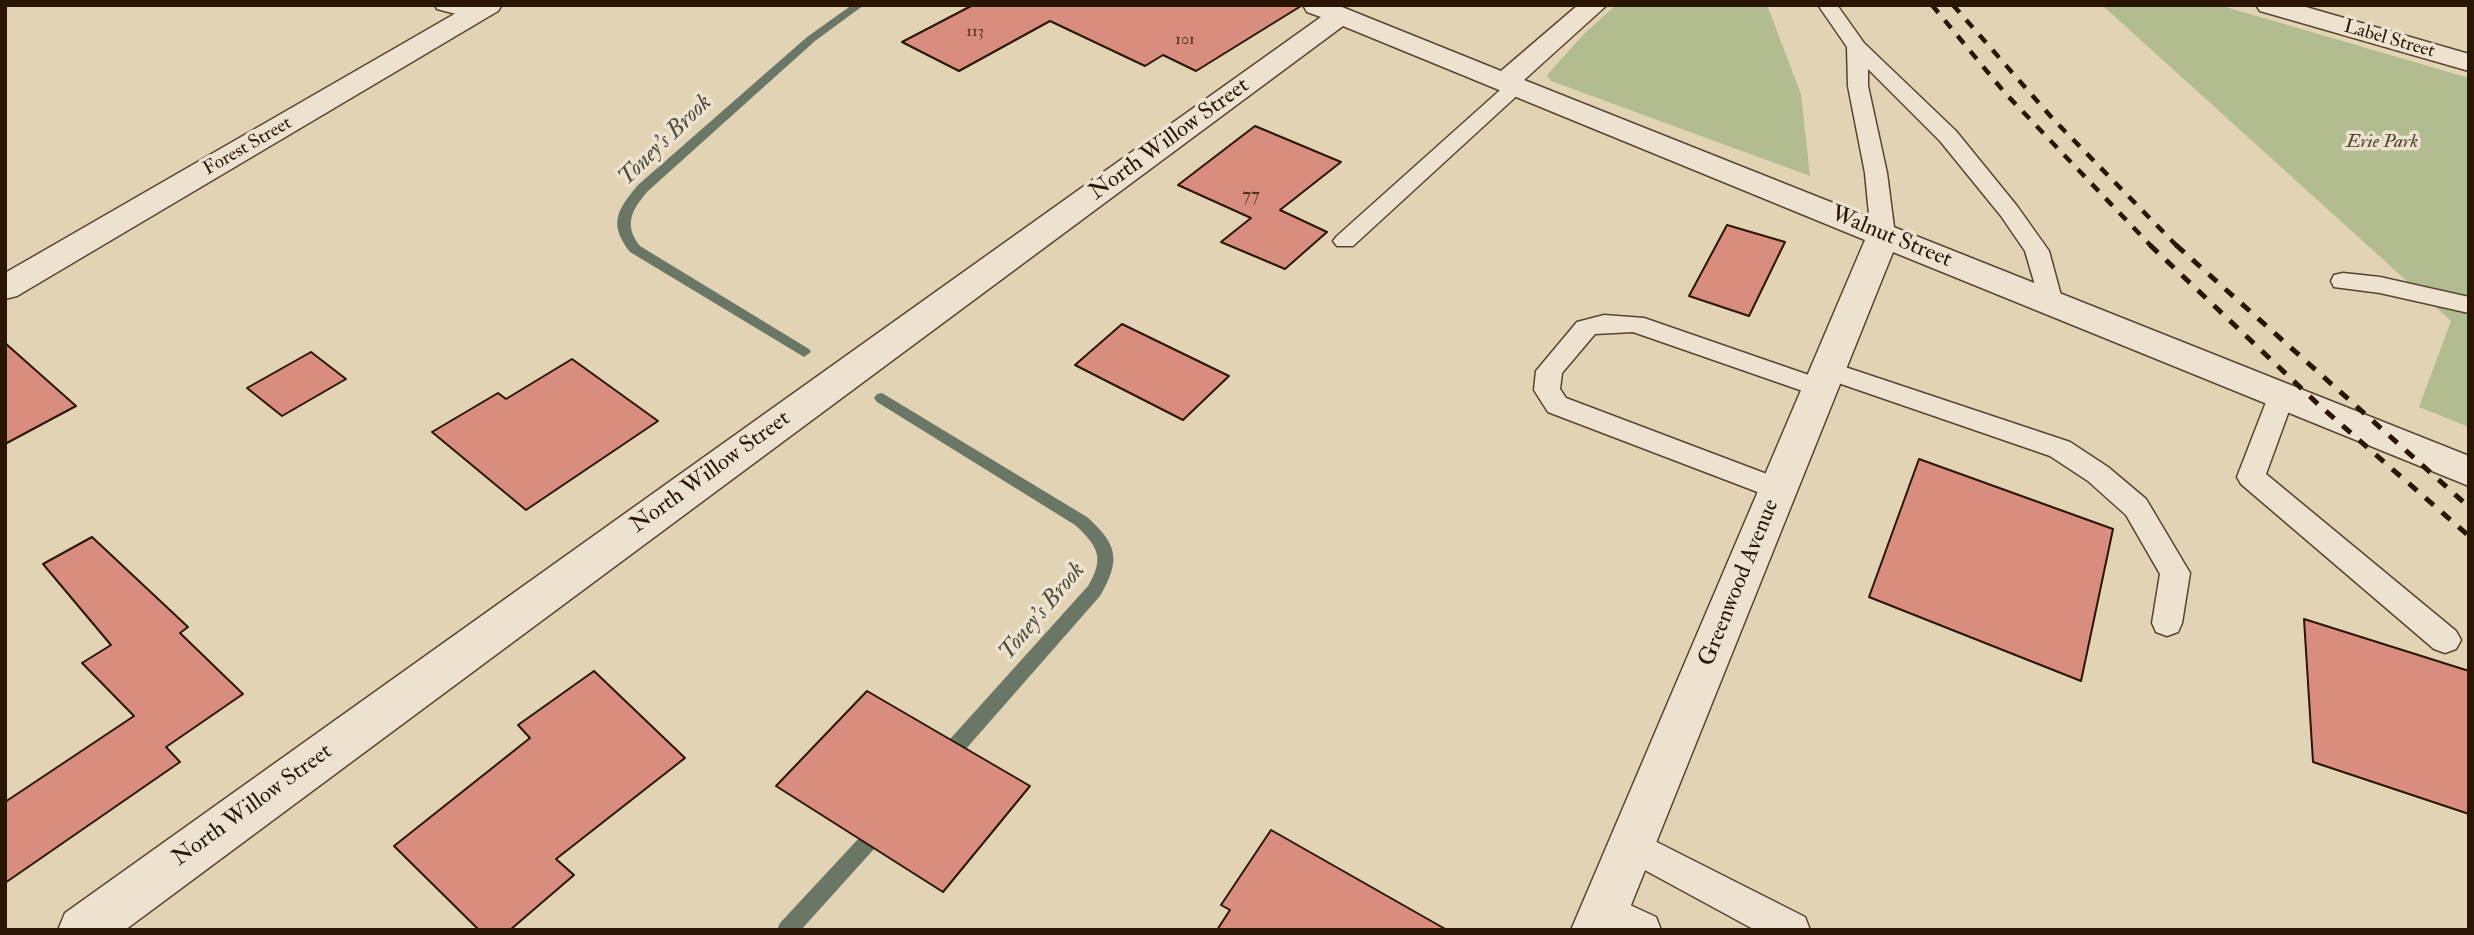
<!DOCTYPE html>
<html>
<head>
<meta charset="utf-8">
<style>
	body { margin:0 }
	#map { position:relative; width:2474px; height:935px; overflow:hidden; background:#e3d3b5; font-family:"IM FELL Double Pica",serif }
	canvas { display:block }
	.frame { position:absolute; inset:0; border:7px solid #291501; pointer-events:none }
</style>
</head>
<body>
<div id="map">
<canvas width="2474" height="935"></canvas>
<div class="frame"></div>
</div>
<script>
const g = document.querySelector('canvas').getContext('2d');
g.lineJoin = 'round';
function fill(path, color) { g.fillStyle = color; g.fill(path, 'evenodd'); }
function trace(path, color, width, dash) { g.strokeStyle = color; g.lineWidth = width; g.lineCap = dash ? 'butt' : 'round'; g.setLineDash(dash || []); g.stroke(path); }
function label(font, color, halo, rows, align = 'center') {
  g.font = font + ' "IM FELL Double Pica",serif'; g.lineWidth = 7; g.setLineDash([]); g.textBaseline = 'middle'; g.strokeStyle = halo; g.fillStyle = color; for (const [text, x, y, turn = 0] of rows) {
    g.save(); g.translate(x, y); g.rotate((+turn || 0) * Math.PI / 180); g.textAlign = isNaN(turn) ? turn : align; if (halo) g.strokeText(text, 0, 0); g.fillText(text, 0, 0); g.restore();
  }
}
const green = new Path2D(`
	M1616,5H1767L1801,94L1810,176L1551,81L1547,75L1584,34Z
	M2102,5H2219L2469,78V427L2419,407L2451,321Z`);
const stream = new Path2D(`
	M852,5H864L815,41L648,191C632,209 623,225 640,246L809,349L811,352L804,357L630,252C608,224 617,210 638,185L807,37Z
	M882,393L1087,517C1118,545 1121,560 1100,596L965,750L958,752L951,750L949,744L951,738L1088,586C1105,558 1098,546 1075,525L877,402L874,398L877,394Z
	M867,834L874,837L877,843L874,849L801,930H777L780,923L860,837Z`);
const building = new Path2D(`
	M973,5H1301V6L1196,71L1163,55L1145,66L1050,21L959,71L902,42Z
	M1255,126L1341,162L1280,210L1327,232L1285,269L1221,242L1251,218L1178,185Z
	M1727,225L1785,242L1749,316L1689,296Z
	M1122,324L1229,376L1183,420L1075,365Z
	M5,343L76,406L5,444Z
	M311,352L346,379L282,416L247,388Z
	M572,359L658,421L526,510L432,432L498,393L506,399Z
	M1919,459L2113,529L2081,681L1869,597Z
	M92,537L188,627L180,633L243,694L166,747L180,762L5,883V802L134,716L82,663L111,645L43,564Z
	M2304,619L2469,671V814L2313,762Z
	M594,671L685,758L556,859L574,875L510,930H479L394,846L530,738L518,725Z
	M867,691L1030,786L943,892L776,786Z
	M1271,830L1447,930H1217L1230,910L1221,905Z`);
const service = new Path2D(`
	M435,5H468L482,9L485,13L475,19L437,9Z
	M1818,5H1837L1864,43L1956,131L2017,206L2049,251L2063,303L2060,309H2042L2025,251L2001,216L1940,141L1868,69V86L1887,173L1895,235L1891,240H1875L1871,235L1865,173L1848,86L1847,47Z
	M1515,81L1522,83L1525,87L1522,91L1353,246H1337L1333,241L1337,236L1508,83Z
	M2343,273L2380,277L2469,297V313L2380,293L2334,287L2331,281L2334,275Z
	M1604,315L1644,318L1829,382L1833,388L1829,394L1820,397L1633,332L1595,334L1562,373L1560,389L1566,398L1788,482L1792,489L1788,496L1778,500L1768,496L1548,412L1534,390L1536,371L1577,322Z
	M1827,361L2070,442L2108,467L2146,499L2190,573L2182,623L2178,632L2167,636L2156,632L2152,623L2160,574L2126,515L2088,481L2050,456L1818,376L1814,370L1818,364Z
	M2281,388L2290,390L2294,397L2266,474L2456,631L2461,640L2456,649L2445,653L2434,649L2241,484L2237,477L2268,397L2272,390Z
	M1631,829L1805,917L1810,930H1755L1619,856L1613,845L1619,834Z
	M1604,893L1656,917L1661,930C1635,930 1598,935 1586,910L1591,898Z`);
const minor = new Path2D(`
	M470,5H502L498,11L17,296L5,299V273Z
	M1303,5H1337L1501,71L1578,5H1607L1524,80L2469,456V486L1893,252L1621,930H1571L1865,240L1343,26L125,930H58L65,913L1321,17L1307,12Z
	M2256,5H2299L2469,54V71L2260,11Z`);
const railFar1 = new Path2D(`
	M1932,5L2005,93L2152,247
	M1953,5L2053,119L2178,247`);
const rail = new Path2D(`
	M2150,245L2320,406L2469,536
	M2176,245L2469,507`);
const farNumbernames = [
	["113",975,33],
	["101",1185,41]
];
const farStreetnames = [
	["Label Street",2389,40,16],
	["Forest Street",248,147,-30]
];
const farParknames = [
	["Erie Park",2382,143]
];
const numberNames = [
	["77",1251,197]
];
const streetNames = [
	["North Willow Street",1170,140,-36],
	["Walnut Street",1891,238,22],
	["North Willow Street",711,473,-36],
	["Greenwood Avenue",1740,583,-68],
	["North Willow Street",253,806,-36]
];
const waterNames = [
	["Toney's Brook",666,141,-44],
	["Toney's Brook",1043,612,-50]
];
fill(green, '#b1bd90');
fill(stream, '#6a7767');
fill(building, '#d88d7f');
trace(building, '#291501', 2);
trace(service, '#58442e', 3);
trace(minor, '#58442e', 3);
fill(service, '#ede2cf');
fill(minor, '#ede2cf');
trace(railFar1, '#291501', 4.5, [10, 10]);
trace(rail, '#291501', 5, [11, 11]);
label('16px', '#553320', null, farNumbernames);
label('19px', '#291501', '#ede2cf', farStreetnames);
label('italic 19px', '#52472c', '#ede2cf', farParknames);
label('19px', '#553320', null, numberNames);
label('23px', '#291501', '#ede2cf', streetNames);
label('italic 24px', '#4f4e3c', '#ede2cf', waterNames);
</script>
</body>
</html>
